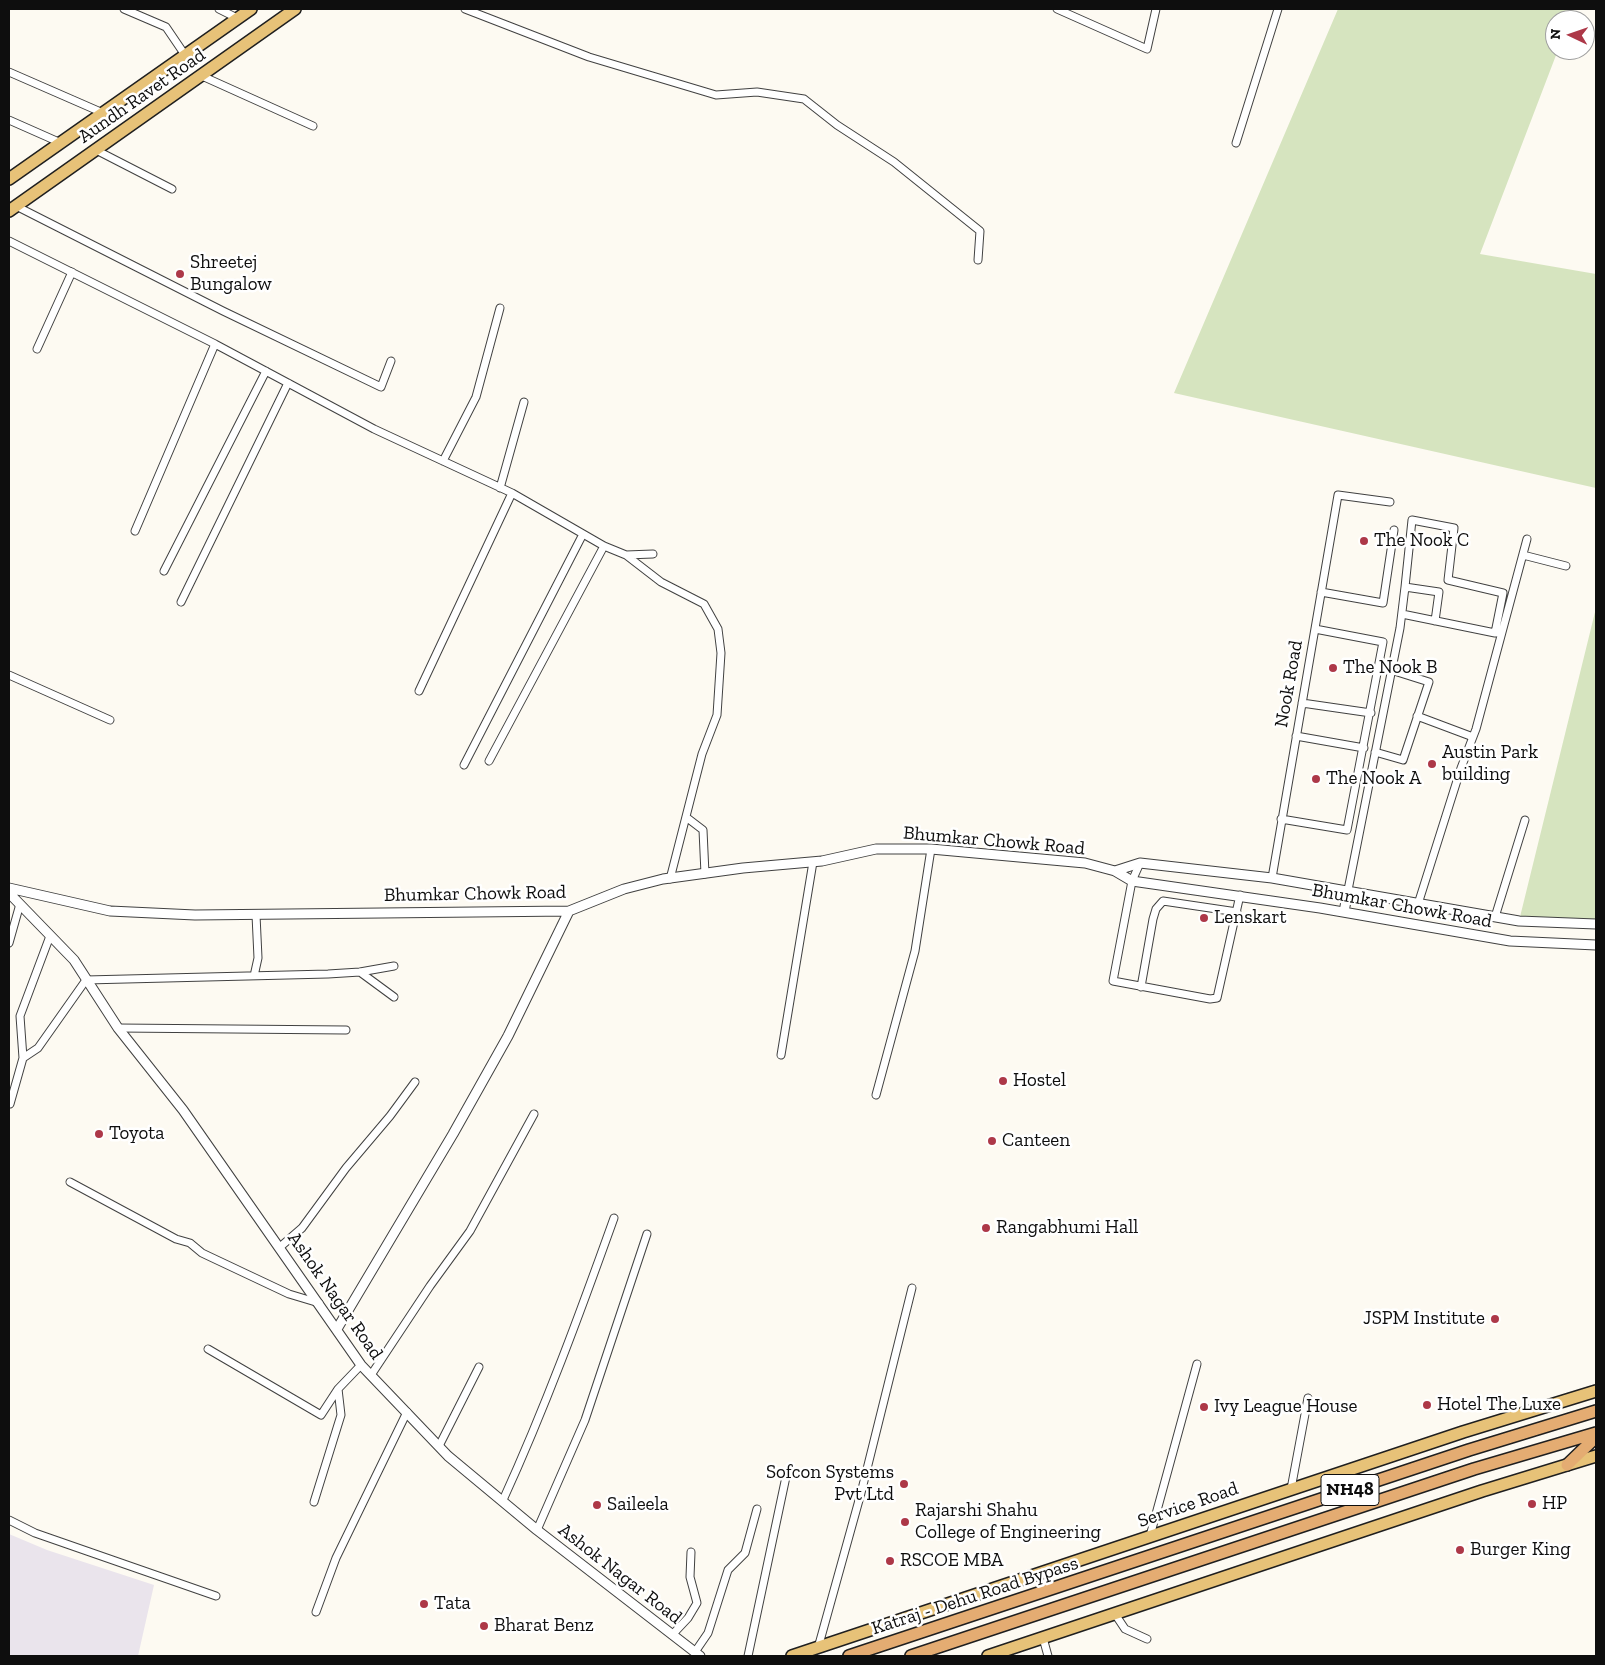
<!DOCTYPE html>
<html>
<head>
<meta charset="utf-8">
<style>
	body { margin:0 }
	#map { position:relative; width:1605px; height:1665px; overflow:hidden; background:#fdfaf2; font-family:"Zilla Slab",serif }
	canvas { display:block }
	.frame { position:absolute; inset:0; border:10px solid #0e0e0e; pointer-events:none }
	.north { position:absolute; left:1545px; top:10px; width:50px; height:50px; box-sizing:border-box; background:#fff; border:1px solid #9f9f9f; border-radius:50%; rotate:273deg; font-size:14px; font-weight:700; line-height:20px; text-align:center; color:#0e0e0e }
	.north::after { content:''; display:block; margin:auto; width:18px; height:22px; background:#ad3848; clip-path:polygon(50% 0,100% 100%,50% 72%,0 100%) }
</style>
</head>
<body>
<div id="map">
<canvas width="1605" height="1665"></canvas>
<div class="frame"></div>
<div class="north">N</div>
</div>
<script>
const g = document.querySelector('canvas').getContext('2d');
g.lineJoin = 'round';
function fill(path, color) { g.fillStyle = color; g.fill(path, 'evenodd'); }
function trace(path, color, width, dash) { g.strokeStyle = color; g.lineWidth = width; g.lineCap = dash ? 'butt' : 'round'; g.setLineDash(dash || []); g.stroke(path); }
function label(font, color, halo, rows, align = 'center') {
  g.font = font + ' "Zilla Slab",serif'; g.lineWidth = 5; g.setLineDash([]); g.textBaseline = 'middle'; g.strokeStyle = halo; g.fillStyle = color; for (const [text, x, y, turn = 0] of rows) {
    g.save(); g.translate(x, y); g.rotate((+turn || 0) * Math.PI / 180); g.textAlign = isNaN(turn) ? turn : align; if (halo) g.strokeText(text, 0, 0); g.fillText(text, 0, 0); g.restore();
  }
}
const industrial = new Path2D(`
	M9,1534L47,1550L154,1585L138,1656H9Z`);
const green = new Path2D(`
	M1338,9H1574L1570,20H1555V50H1558L1480,254L1596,274V488L1174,393Z
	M1596,608V920L1519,921Z`);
const minor = new Path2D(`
	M124,9L166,27L185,55
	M219,9L237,18
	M465,9L589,57L716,95L757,92L804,99L837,125L894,162L980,231L978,260
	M1057,9L1147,49L1156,9
	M9,72L103,113
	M202,76L313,126
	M9,120L61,143
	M1236,143L1278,9
	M96,150L172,189
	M16,206L223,311L381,387L391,361
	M9,241L215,344L374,429L512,493L604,546L626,555L653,554
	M37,349L72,272
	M443,461L476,397L500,308
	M500,488L524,402
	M135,531L215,344
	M626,555L661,582L704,604L718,629L721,653L717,715L702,754L670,879
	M1523,555L1566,566
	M164,571L266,371
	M1321,592L1383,603L1394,530
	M181,602L288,383
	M1402,614L1495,633L1503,593L1448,580L1454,528L1412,520L1405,587L1439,592L1435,621
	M9,675L110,720
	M419,691L512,493
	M1302,703L1371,713
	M1417,716L1473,737
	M1296,736L1364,748
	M1375,752L1403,760L1429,682L1391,670
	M489,761L604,546
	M464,765L583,534
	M686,817L703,830L705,874
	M1281,819L1347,830L1383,642L1315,629
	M1140,863L1132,881L1113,981L1210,999L1217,998L1240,895
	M1272,878L1338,495L1390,502
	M1348,890L1400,628L1405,587
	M1418,904L1461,768L1476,729L1527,539
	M1495,917L1525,820
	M9,943L20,904
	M360,972L394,997
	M254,976L258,958L256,915
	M1141,987L1153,919L1156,909L1163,901L1237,912
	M118,1028L346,1030
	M781,1055L813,862
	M23,1058L20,1016L50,936
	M876,1095L915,951L931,849
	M10,1104L23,1058L38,1048L86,980L328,974L360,972L394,966
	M70,1182L176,1239L190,1243L202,1253L289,1294L319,1303
	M280,1247L302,1228L346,1168L390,1116L415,1082
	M208,1349L321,1415L338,1389
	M371,1375L430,1286L470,1231L534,1114
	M439,1446L479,1367
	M1291,1489L1308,1398
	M503,1500C545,1408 580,1313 614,1218
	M314,1502L341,1415L338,1389L361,1365
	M9,1520L35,1533L216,1596
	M537,1530L585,1420L647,1234
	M1150,1536L1197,1364
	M316,1612L336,1558L407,1412
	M1115,1614L1125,1629L1147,1639
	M672,1635L688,1618L697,1603L690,1577L691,1552
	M1043,1638L1048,1656
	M818,1648L861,1493L912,1288
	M695,1652L708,1633L728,1570L745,1553L757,1509
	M748,1656L787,1472`);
const tertiary = new Path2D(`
	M1115,871L1140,863L1272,878L1519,921L1596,924
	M9,888L110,911L195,915L569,911L624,889L663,879L743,868L822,861L876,849H931L1085,863L1115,871L1132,881L1320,908L1510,941L1596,945
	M9,893L74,960L118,1028L183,1110L361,1365L448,1456L537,1530L700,1656
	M1344,912L1348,890
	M337,1329L453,1134L508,1036L569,911`);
const primary = new Path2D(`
	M9,179L251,9
	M9,211L295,9
	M792,1656L1463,1432L1596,1391
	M988,1656L1482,1491L1596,1456`);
const trunk = new Path2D(`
	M1567,1465L1596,1437
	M849,1656L1469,1450L1596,1411
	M911,1656L1474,1469L1596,1433`);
const markers = [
	[180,274,5,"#ad3848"],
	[1364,541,5,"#ad3848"],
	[1333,668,5,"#ad3848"],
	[1432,764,5,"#ad3848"],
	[1316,779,5,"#ad3848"],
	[1204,918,5,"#ad3848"],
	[1003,1081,5,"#ad3848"],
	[99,1134,5,"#ad3848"],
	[992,1141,5,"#ad3848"],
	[986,1228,5,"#ad3848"],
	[1495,1319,5,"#ad3848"],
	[1427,1405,5,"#ad3848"],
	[1204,1407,5,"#ad3848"],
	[904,1484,5,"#ad3848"],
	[1532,1504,5,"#ad3848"],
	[597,1505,5,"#ad3848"],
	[905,1522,5,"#ad3848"],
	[1460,1550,5,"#ad3848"],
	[890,1561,5,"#ad3848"],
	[424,1604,5,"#ad3848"],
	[484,1626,5,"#ad3848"]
];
const shields = [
	[1350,1490,58]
];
const shieldNames = [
	["NH48",1350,1490]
];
const streetNames = [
	["Aundh Ravet Road",142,96,-35],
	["Nook Road",1289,684,-80],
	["Bhumkar Chowk Road",994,841,5],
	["Bhumkar Chowk Road",475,894,-1],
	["Bhumkar Chowk Road",1402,906,10],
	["Ashok Nagar Road",335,1296,55],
	["Service Road",1188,1505,-19],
	["Ashok Nagar Road",620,1574,38],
	["Katraj - Dehu Road Bypass",975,1596,-18]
];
const poiNames = [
	["Shreetej",190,263],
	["Bungalow",190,285],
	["The Nook C",1374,541],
	["The Nook B",1343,668],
	["Austin Park",1442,753],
	["building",1442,775],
	["The Nook A",1326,779],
	["Lenskart",1214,918],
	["Hostel",1013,1081],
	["Toyota",109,1134],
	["Canteen",1002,1141],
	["Rangabhumi Hall",996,1228],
	["JSPM Institute",1485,1319,"right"],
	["Hotel The Luxe",1437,1405],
	["Ivy League House",1214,1407],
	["Sofcon Systems",894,1473,"right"],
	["Pvt Ltd",894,1495,"right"],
	["HP",1542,1504],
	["Saileela",607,1505],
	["Rajarshi Shahu",915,1511],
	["College of Engineering",915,1533],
	["Burger King",1470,1550],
	["RSCOE MBA",900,1561],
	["Tata",434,1604],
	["Bharat Benz",494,1626]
];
fill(industrial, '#eae4ec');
fill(green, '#d6e4bf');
trace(minor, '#414141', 9);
trace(tertiary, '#414141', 11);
trace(primary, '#1f1f1f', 14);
trace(trunk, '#1f1f1f', 14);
trace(minor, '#fff', 7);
trace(tertiary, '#fff', 9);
trace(primary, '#e7c278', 11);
trace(trunk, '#e4ac72', 11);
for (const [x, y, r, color] of markers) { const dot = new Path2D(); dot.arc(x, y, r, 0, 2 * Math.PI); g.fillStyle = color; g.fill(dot); trace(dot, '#fff', 2); }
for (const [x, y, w] of shields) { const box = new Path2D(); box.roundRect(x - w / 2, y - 15.5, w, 31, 4); g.fillStyle = '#fff'; g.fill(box); trace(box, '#0e0e0e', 1); }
label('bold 18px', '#0e0e0e', null, shieldNames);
label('19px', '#0e0e0e', '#fff', streetNames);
label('19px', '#0e0e0e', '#fff', poiNames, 'left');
</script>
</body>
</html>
